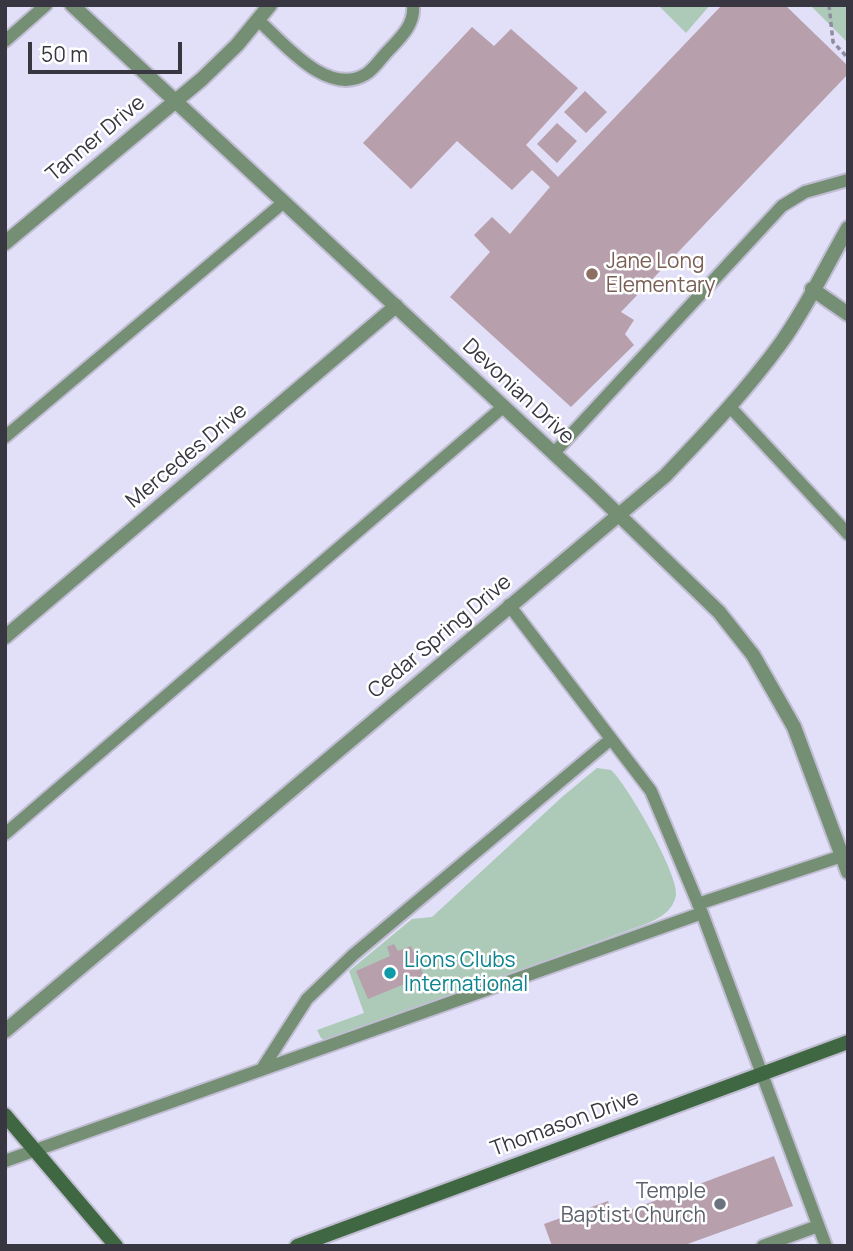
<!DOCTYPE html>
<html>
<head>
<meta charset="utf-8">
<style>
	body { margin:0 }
	#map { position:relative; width:853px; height:1251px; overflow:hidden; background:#e2dff8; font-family:Manrope,sans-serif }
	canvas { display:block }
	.frame { position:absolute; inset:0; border:7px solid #383741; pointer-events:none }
	.scale { position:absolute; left:28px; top:42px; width:154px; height:32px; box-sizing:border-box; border:4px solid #383741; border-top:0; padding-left:9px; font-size:21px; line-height:24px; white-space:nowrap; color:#383741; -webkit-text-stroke:5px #fff; paint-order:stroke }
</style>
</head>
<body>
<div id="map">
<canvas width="853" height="1251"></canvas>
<div class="frame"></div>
<div class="scale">50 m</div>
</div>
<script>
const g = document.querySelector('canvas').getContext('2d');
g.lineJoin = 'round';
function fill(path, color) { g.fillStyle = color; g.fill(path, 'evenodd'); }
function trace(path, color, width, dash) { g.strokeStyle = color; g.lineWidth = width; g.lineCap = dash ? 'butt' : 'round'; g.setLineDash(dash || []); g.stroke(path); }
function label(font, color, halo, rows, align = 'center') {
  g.font = font + ' Manrope,sans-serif'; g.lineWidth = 5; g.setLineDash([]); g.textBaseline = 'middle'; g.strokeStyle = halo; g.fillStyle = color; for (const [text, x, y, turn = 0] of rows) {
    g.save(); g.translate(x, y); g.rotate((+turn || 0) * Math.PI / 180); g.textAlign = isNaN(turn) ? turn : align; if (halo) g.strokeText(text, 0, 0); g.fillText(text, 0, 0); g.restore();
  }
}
const green = new Path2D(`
	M658,5H710L686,33Z
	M810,5H848V43Z
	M597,768L611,770C627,784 679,875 676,895C673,911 660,918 646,924L326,1041L321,1038L317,1030L364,1013L349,971L412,919L432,917L562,797Z`);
const building = new Path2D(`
	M722,5H785L848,66V74L621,312L634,320L625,334L634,345L571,407L450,297L490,252L474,235L492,217L510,234L550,187L532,170L512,190L457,141L411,189L363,143L472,27L494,46L511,29L578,88L526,145L558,177Z
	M585,91L607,112L586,133L564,112Z
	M557,123L577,141L557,163L537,144Z
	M394,944L398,951L411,946L424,976L368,999L356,971L390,956L387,947Z
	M774,1156L793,1206L682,1246H552L544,1224L608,1201L614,1216Z`);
const path = new Path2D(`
	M829,5L833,42L848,58`);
const service = new Path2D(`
	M258,20C283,42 327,98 366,74C374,69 381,58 388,51C400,38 415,25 413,5
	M5,41L46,5
	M730,407L848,534
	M5,437L284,202
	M554,453L782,206L805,192L848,180
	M509,605L651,791L702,913
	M5,834L503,407
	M698,904L848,854
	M262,1069L307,999L353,955L611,739
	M5,1161L702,913L826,1246
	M763,1246L818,1226`);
const minor = new Path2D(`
	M5,243L202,79L237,45L270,5
	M812,289L848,314
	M5,637L396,306
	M5,1031L665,476C706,433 746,391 781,343C807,307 826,266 848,228`);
const tertiary = new Path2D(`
	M72,5L592,489L719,612L753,655L794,727L848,872`);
const secondary = new Path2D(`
	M5,1115L116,1246
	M297,1246L848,1042`);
const markers = [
	[592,274,7,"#8d6e63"],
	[390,973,7,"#0f9aa8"],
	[720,1204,7,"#6b7280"]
];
const streetNames = [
	["Tanner Drive",96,139,-40],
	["Devonian Drive",518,392,43],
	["Mercedes Drive",187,456,-40],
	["Cedar Spring Drive",440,637,-40],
	["Thomason Drive",565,1124,-20]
];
const educationNames = [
	["Jane Long",606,262],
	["Elementary",606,286]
];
const cultureNames = [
	["Lions Clubs",404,961],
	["International",404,985]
];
const worshipNames = [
	["Temple",706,1192],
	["Baptist Church",706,1216]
];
fill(green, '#adcab9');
fill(building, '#b79fab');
trace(service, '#c0bdd3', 16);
trace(minor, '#c0bdd3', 18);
trace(tertiary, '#c0bdd3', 18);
trace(secondary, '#c0bdd3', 18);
trace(path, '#8e8c9e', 3.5, [5, 3.5]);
trace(service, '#748f74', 12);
trace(minor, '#748f74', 14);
trace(tertiary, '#748f74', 14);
trace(secondary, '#3f6741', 14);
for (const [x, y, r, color] of markers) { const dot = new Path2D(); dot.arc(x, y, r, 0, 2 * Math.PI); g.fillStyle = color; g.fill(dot); trace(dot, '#fff', 2.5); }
label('21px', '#383741', '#fff', streetNames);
label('21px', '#785e54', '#fff', educationNames, 'left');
label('21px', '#0d838f', '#fff', cultureNames, 'left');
label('21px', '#5b616d', '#fff', worshipNames, 'right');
</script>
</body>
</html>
